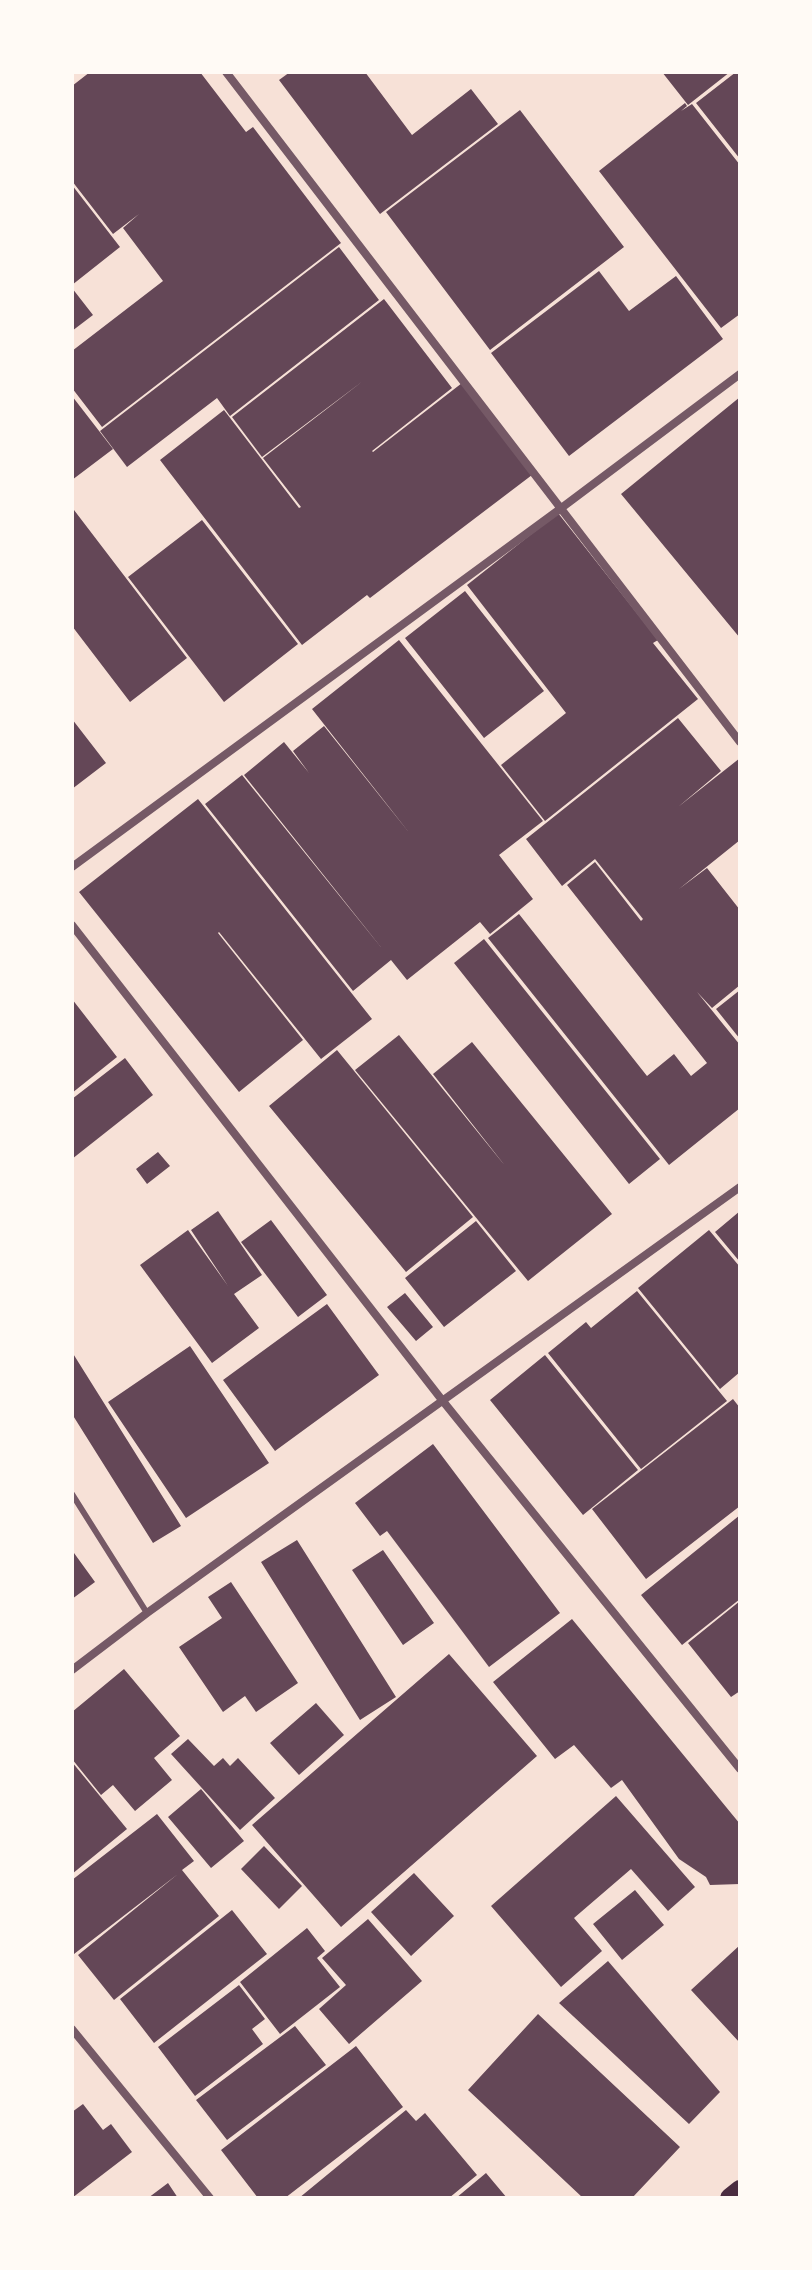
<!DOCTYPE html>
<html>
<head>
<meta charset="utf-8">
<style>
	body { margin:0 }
	#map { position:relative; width:812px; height:2270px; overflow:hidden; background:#f7e1d7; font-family:"IBM Plex Sans",sans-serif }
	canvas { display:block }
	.frame { position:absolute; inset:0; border:74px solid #fffaf5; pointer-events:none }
</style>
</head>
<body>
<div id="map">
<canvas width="812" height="2270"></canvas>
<div class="frame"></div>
</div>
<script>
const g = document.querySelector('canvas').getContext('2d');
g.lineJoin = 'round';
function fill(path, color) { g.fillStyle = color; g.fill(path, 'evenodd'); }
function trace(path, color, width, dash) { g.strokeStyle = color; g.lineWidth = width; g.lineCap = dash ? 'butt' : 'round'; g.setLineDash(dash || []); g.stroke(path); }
const building = new Path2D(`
	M90,72H200L246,132L253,127L341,243L102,427L72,388V351L163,281L123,228L139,214L113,234L72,181V86Z
	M290,72H365L412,135L471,89L498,124L380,214L279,80Z
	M662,72H730L688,105Z
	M736,72H740V159L696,103Z
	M685,103L687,106L681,111L692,104L740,165V314L721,328L599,171Z
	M520,110L624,247L490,350L386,212Z
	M72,185L120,247L72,285Z
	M339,247L379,300L230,416L217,398L127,467L100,431Z
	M599,271L629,311L676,276L723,339L569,456L491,353Z
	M72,288L93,315L72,331Z
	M384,299L452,388L372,451L373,452L462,383L532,475L370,598L367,595L302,645L160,460L224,410L299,508L301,507L263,458L363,381L262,457L232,417Z
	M72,396L113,449L72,480Z
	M740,397V638L621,494Z
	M74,510L187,658L130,702L72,626V512Z
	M558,513L658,640L653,643L698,699L545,821L501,765L566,713L467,585Z
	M202,520L298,644L224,702L128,577Z
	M465,591L544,691L484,738L405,638Z
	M399,640L543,821L499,855L533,899L490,934L480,922L407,980L391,960L353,991L205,804L242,775L384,951L244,775L284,742L309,773L293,751L324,726L411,835L312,709Z
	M678,718L721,771L678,807L740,758V840L679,889L707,868L740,910V985L712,1008L697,992L740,1045V1108L669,1165L488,938L519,914L647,1076L674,1054L691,1076L707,1063L567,885L595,862L641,921L643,919L595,859L562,886L526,839Z
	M72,719L106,763L72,789Z
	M198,799L372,1019L321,1059L219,932L218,933L303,1040L239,1092L79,892Z
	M484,939L660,1159L629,1184L454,963Z
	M740,990V1039L716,1009Z
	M72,999L117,1057L72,1093Z
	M399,1035L506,1167L433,1074L472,1042L612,1214L528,1281L355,1070Z
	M337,1050L473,1217L406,1272L269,1106Z
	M125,1058L153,1095L72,1159V1099Z
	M158,1152L170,1166L147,1184L136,1169Z
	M218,1211L262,1275L234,1294L259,1328L212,1363L140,1265L188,1230L228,1286L191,1230Z
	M740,1211V1262L715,1232Z
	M271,1220L327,1295L298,1317L241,1242Z
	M476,1221L516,1271L444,1327L405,1278Z
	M709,1230L740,1267V1372L720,1389L638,1288Z
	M637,1291L727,1401L641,1469L548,1353L586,1322L591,1328Z
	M405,1293L433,1327L416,1341L387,1307Z
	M327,1304L379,1375L275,1451L223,1380Z
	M190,1346L269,1463L186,1518L108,1402Z
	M72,1352L181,1526L153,1543L72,1414Z
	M545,1355L638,1470L583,1515L490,1400Z
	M733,1399L740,1408V1506L646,1579L592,1509Z
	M433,1444L560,1613L489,1667L387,1531L380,1536L355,1503Z
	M740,1515V1599L682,1645L641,1595Z
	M297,1540L396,1697L360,1720L261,1562Z
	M383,1550L434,1623L403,1645L352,1570Z
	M74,1553L95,1582L72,1599V1554Z
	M231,1582L298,1683L256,1712L245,1696L223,1712L179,1647L222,1618L208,1597Z
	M740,1601V1691L731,1697L688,1643Z
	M572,1619L740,1824V1884L710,1885L706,1877L679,1859L622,1780L611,1788L574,1745L555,1759L493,1682Z
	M449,1654L537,1756L341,1927L252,1825Z
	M124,1669L180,1736L154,1758L172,1780L135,1811L113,1785L101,1795L72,1759V1712Z
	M316,1703L344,1735L299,1775L270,1743Z
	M188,1739L214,1766L223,1758L230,1766L238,1758L275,1798L240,1830L171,1754Z
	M72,1762L127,1829L72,1874Z
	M201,1789L244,1841L211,1868L168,1817Z
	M616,1796L695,1887L668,1911L631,1869L574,1918L602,1951L561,1987L491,1906Z
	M157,1814L194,1861L182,1870L219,1916L114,2000L78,1955L178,1874L74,1954L72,1952V1880Z
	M264,1846L302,1886L279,1909L241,1869Z
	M414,1873L454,1916L411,1956L371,1912Z
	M635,1890L664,1925L622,1960L593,1924Z
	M232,1910L267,1954L154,2043L120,1999Z
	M368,1919L422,1981L349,2044L319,2009L346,1985L322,1958Z
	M307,1928L325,1951L317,1958L340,1987L280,2034L240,1982Z
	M740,1945V2043L691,1990Z
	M608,1961L720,2092L689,2124L559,2003Z
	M239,1985L265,2019L252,2029L263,2044L195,2096L158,2047Z
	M538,2014L680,2147L632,2198H583L468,2090Z
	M295,2026L326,2065L227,2140L196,2100Z
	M356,2046L403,2107L285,2198H258L221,2150Z
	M83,2104L103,2130L111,2124L132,2152L72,2198V2112Z
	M406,2110L416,2121L425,2113L477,2175L449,2198H299Z
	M486,2173L507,2198H456Z
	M168,2183L178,2198H148Z`);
const service = new Path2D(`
	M72,1494L147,1613`);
const minor = new Path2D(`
	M226,72L740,742
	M72,867L560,509L740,374
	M72,925L442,1400L740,1769
	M72,1670L147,1613L740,1187
	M72,2029L210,2198`);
const primary = new Path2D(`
	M730,2198L740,2190`);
fill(building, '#644757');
trace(service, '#755966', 6);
trace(minor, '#755966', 8);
trace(primary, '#4a2c40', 20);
</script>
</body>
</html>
